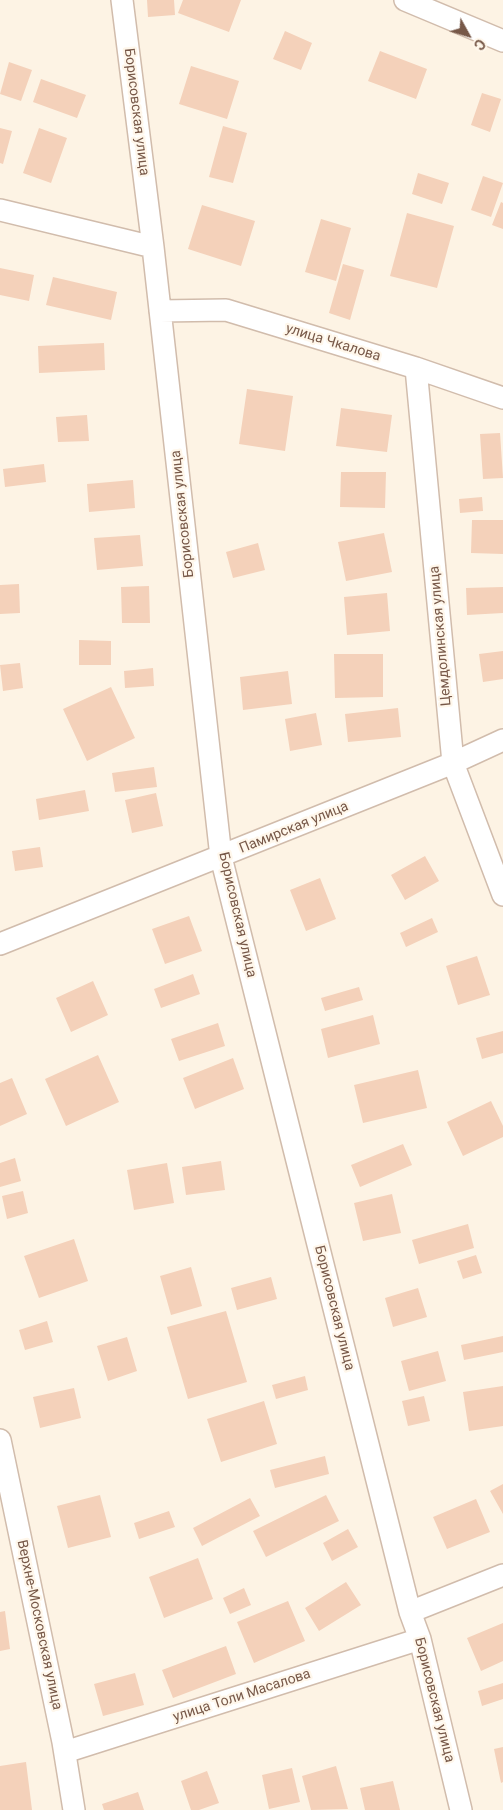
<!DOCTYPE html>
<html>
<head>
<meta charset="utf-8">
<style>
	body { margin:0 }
	#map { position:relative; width:503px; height:1810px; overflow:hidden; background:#fdf3e4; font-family:Roboto,sans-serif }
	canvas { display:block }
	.north { position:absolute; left:443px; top:10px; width:50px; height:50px; -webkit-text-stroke:4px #fff7eb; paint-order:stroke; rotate:129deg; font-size:14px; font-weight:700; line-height:20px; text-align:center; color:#775848 }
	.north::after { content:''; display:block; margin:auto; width:18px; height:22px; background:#775848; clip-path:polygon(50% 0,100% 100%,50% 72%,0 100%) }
</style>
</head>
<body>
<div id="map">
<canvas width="503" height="1810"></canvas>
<div class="north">С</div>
</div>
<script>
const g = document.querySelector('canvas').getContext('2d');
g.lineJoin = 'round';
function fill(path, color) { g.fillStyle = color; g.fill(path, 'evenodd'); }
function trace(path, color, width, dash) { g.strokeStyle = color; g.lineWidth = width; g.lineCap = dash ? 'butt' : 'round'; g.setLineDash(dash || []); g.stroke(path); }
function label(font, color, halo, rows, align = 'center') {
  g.font = font + ' Roboto,sans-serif'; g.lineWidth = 4.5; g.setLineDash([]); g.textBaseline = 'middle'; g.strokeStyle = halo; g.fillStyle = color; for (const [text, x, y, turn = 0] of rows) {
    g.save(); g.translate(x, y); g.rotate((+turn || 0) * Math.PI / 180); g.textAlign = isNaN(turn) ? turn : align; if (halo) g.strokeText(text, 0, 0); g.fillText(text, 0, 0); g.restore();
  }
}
const building = new Path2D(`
	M147,0H174L175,15L148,17Z
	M183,0H241L229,32L178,13Z
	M285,31L312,43L301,70L273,59Z
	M380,51L427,69L416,99L368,81Z
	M9,62L32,70L21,101L0,94Z
	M191,66L239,81L227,119L179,104Z
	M41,79L86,95L77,118L33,102Z
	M482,93L501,99L490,132L471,125Z
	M223,126L247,133L233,183L209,177Z
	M0,128L12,131L3,164L0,163Z
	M39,128L67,138L51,183L23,173Z
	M418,173L449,183L442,204L412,194Z
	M483,176L503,183L491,217L471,210Z
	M501,202L503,203V229L492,225Z
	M202,205L255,221L241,266L188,249Z
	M407,213L454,226L437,288L390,276Z
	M321,219L351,228L336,281L305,272Z
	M343,264L364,270L350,320L329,313Z
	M0,268L34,275L29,301L0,295Z
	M53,277L117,292L111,320L46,305Z
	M104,343L105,370L39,373L38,346Z
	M247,389L293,396L285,451L239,444Z
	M341,408L392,415L387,452L336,446Z
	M87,415L89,441L58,442L56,417Z
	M500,433L503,478L483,479L480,434Z
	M44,464L46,482L5,487L3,469Z
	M341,472H386L385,508L340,507Z
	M133,480L135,508L89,512L87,484Z
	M482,497L483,511L460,513L459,499Z
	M472,520H503V554L471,553Z
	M384,533L392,572L346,581L338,542Z
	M140,535L143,566L97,570L94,538Z
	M258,543L265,570L233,578L226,552Z
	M19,584L20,613L0,614V585Z
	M149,586L150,623H122L121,587Z
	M503,587V613L467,615L466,588Z
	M387,593L390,631L347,635L344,597Z
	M79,640L111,641V665H79Z
	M503,651V679L483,682L479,654Z
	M334,654H383V697L335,698Z
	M20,663L23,688L3,691L0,665Z
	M153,668L154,686L125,688L124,671Z
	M288,671L292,704L243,710L240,677Z
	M111,687L135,738L87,761L63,709Z
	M398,708L401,737L348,742L345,714Z
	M316,713L322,745L290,751L285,719Z
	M154,767L157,787L115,792L112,773Z
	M85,790L89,811L39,820L36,799Z
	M156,793L163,826L132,833L125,800Z
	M40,847L43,867L15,871L12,851Z
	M425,856L439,881L405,900L391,875Z
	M320,878L336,919L306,931L290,890Z
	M189,916L202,951L165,964L152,929Z
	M432,918L438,932L406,947L400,933Z
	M477,956L490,995L458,1005L446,966Z
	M193,974L200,994L161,1008L154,989Z
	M93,981L108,1015L71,1032L56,998Z
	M359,987L363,1000L325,1011L321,998Z
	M373,1015L380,1044L328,1058L321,1029Z
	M218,1023L225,1046L179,1061L171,1039Z
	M503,1031V1053L482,1059L476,1038Z
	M98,1055L119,1102L66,1126L45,1079Z
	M233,1058L244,1089L195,1109L183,1078Z
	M418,1070L427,1108L363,1123L354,1085Z
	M12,1078L27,1114L0,1126V1083Z
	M491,1101L503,1126V1137L463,1156L447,1122Z
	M403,1144L412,1165L360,1187L351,1165Z
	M15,1158L21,1181L0,1187V1163Z
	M221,1161L225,1190L186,1195L182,1167Z
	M167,1163L174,1203L134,1210L127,1170Z
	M23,1191L28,1213L7,1219L2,1196Z
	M392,1194L401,1233L363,1241L354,1203Z
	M468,1224L474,1248L419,1264L412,1240Z
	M74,1239L88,1281L39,1298L24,1256Z
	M476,1255L482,1273L463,1279L457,1261Z
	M191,1267L202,1306L171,1315L160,1276Z
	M271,1277L277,1299L237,1310L231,1288Z
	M418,1288L427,1317L393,1327L385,1298Z
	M226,1311L247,1382L188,1399L167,1327Z
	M47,1321L53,1342L25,1350L19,1330Z
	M503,1336V1352L464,1360L461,1345Z
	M127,1337L137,1371L108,1381L97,1346Z
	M438,1351L446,1381L409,1391L401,1361Z
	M305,1376L308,1390L276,1399L272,1385Z
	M503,1386V1426L469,1431L463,1392Z
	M74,1388L81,1418L40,1428L33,1397Z
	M424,1396L430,1421L408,1426L402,1401Z
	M264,1401L277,1444L221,1462L207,1419Z
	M325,1456L329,1474L275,1488L270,1470Z
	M503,1484V1514L490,1491Z
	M100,1495L111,1537L68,1548L57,1506Z
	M326,1495L339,1521L266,1557L253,1531Z
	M250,1498L260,1516L202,1546L193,1528Z
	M476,1499L490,1532L447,1549L433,1517Z
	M169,1511L175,1527L139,1539L134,1523Z
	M348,1529L358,1547L332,1561L323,1543Z
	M198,1558L213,1599L164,1618L149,1577Z
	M346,1582L361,1605L319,1631L305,1608Z
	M244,1588L251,1605L230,1614L223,1598Z
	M288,1601L305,1641L254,1663L237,1622Z
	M5,1611L10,1649L0,1651V1612Z
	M503,1623V1661L481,1671L467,1638Z
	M226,1646L236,1674L173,1698L162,1670Z
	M135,1673L144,1705L103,1716L94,1684Z
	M503,1683V1699L482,1706L478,1691Z
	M503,1747V1782L501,1783L494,1749Z
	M26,1762L32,1810H0V1766Z
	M336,1766L348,1809L311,1810L302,1776Z
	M292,1768L300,1802L269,1809L262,1775Z
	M207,1771L219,1803L199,1810H191L181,1781Z
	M393,1781L400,1810H365L360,1788Z
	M138,1792L144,1810H104L102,1804Z`);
const street = new Path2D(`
	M122,0L153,247L221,857L410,1612L420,1639L461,1810
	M405,0L503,41
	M0,210L153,247
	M160,311L226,310L416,368L503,398
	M416,368L453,763L503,895
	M0,944L453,763L503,740
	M0,1440L63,1742L74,1810
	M410,1612L503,1575
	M65,1752L420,1639`);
const streetNames = [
	["Борисовская улица",136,112,83],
	["улица Чкалова",333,343,17],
	["Борисовская улица",183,514,-96],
	["Цемдолинская улица",441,636,-95],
	["Памирская улица",294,828,-22],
	["Борисовская улица",237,915,77],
	["Борисовская улица",334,1308,76],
	["Верхне-Московская улица",39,1625,78],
	["улица Толи Масалова",242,1696,-18],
	["Борисовская улица",434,1700,76]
];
fill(building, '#f4d1ba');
trace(street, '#d1bcac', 24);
trace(street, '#fff', 21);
label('14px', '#775848', '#fff7eb', streetNames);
</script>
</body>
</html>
